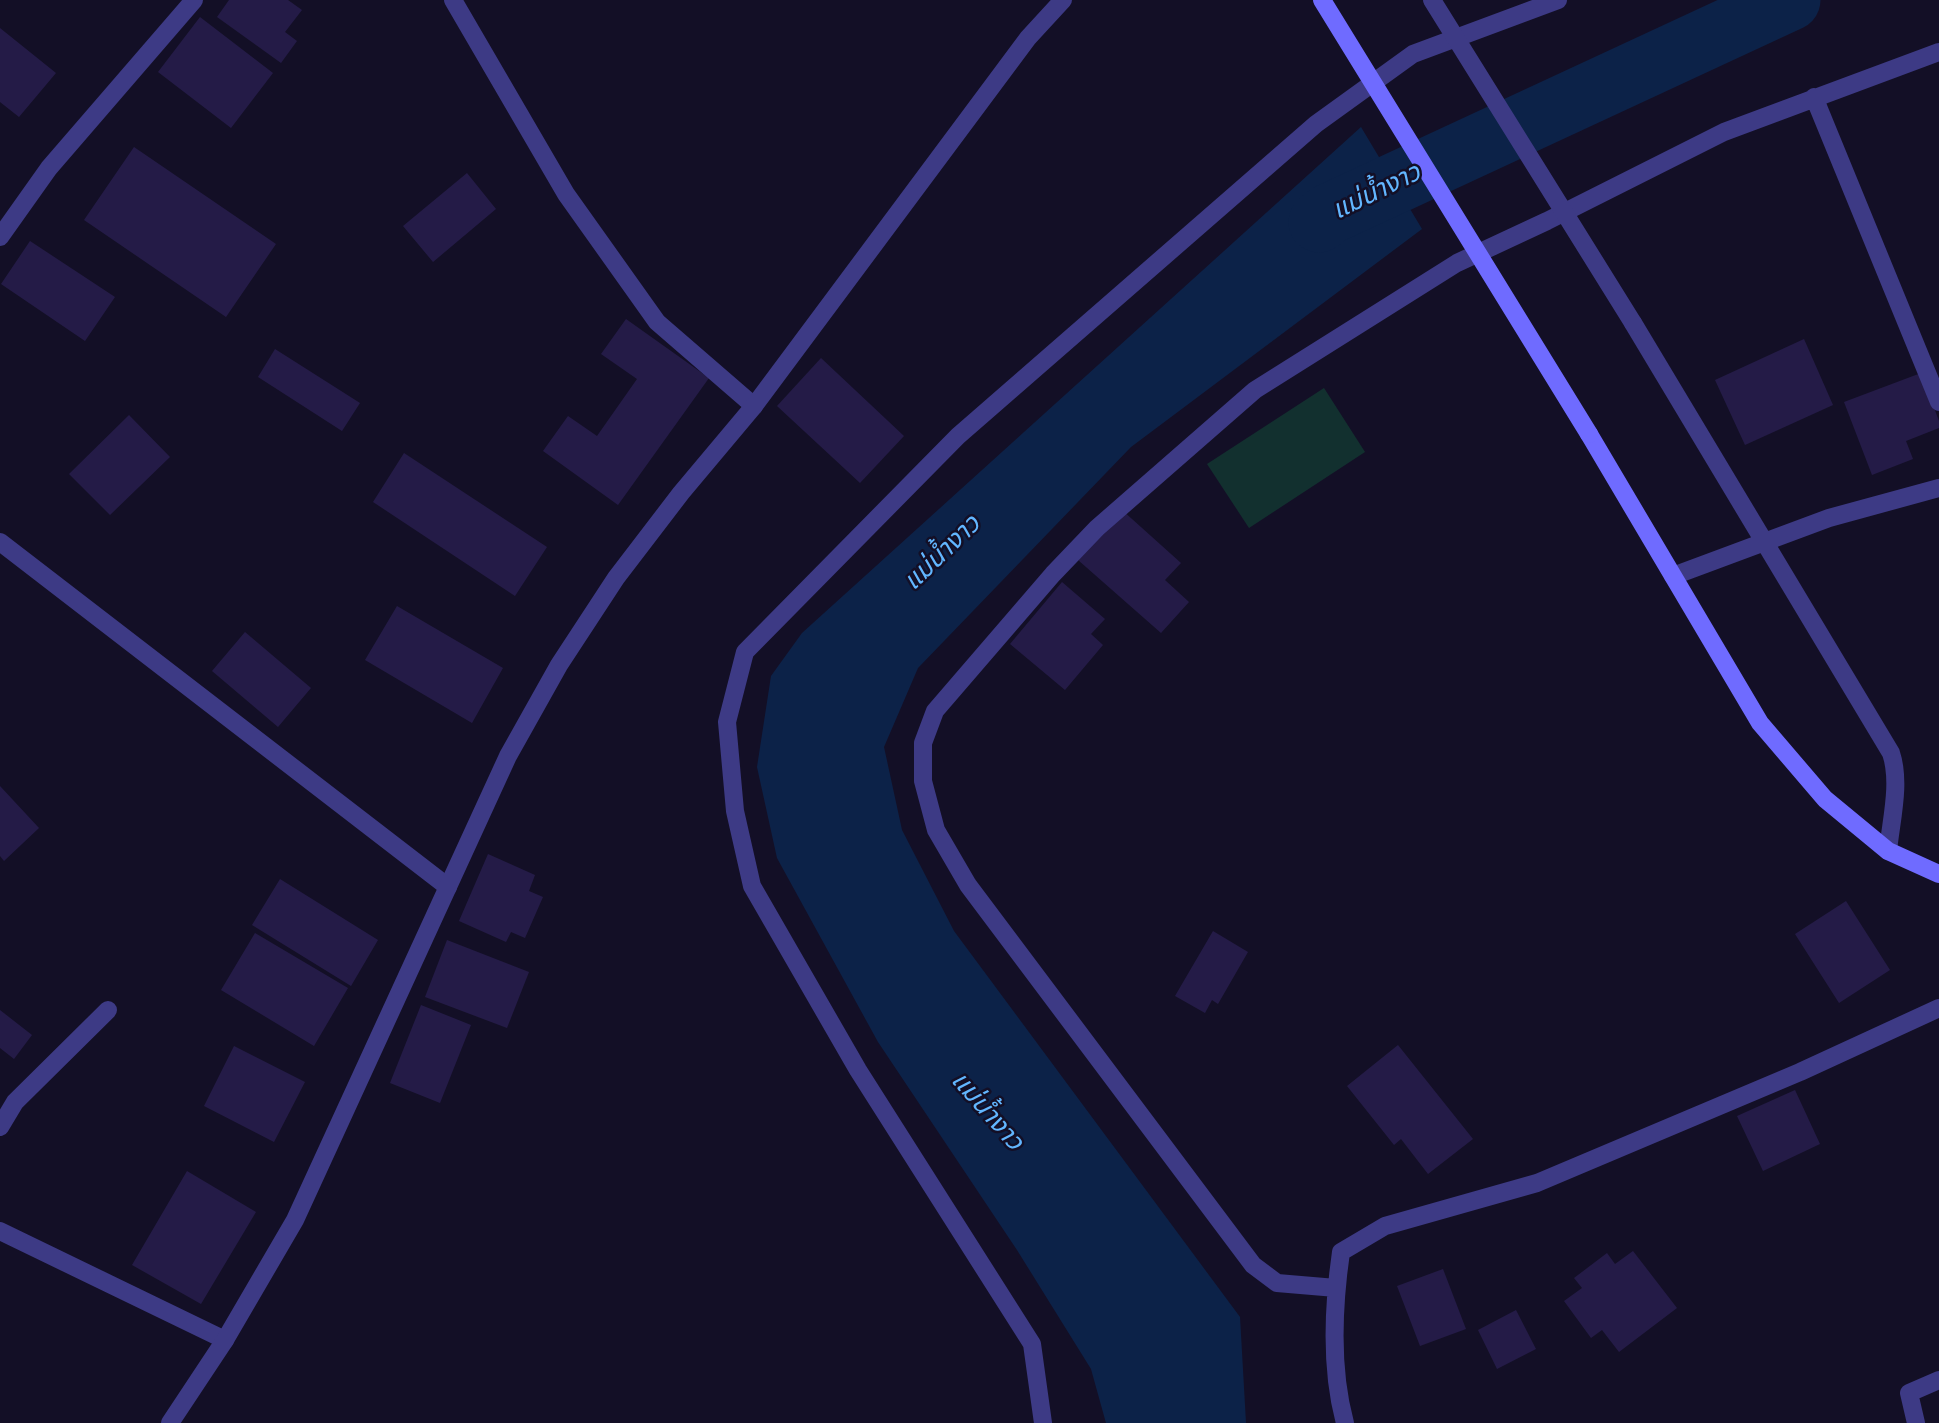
<!DOCTYPE html>
<html>
<head>
<meta charset="utf-8">
<style>
	body { margin:0 }
	canvas { display:block; background:#130f26 }
</style>
</head>
<body>
<canvas width="1939" height="1423"></canvas>
<script>
const g = document.querySelector('canvas').getContext('2d');
g.lineJoin = 'round';
function fill(path, color) { g.fillStyle = color; g.fill(path, 'evenodd'); }
function trace(path, color, width, dash) { g.strokeStyle = color; g.lineWidth = width; g.lineCap = dash ? 'butt' : 'round'; g.setLineDash(dash || []); g.stroke(path); }
function label(font, color, halo, rows, align = 'center') {
  g.font = font + ' Jost,"Noto Sans Thai",sans-serif'; g.lineWidth = 5; g.setLineDash([]); g.textBaseline = 'middle'; g.strokeStyle = halo; g.fillStyle = color; for (const [text, x, y, turn = 0] of rows) {
    g.save(); g.translate(x, y); g.rotate((+turn || 0) * Math.PI / 180); g.textAlign = isNaN(turn) ? turn : align; if (halo) g.strokeText(text, 0, 0); g.fillText(text, 0, 0); g.restore();
  }
}
const green = new Path2D(`
	M1324,388L1365,452L1249,528L1207,464Z`);
const water = new Path2D(`
	M1361,127L1422,229L1131,447L918,668L884,747L902,830L954,931L1240,1317L1246,1423H1106L1091,1369L1017,1250L878,1042L777,858L757,767L771,676L802,633Z`);
const river = new Path2D(`
	M1319,222L1329,214L1790,0`);
const building = new Path2D(`
	M229,0H288L302,10L285,32L297,41L281,63L217,17Z
	M200,17L273,73L231,128L158,72Z
	M0,28L56,73L19,117L0,102Z
	M134,147L276,244L226,317L84,220Z
	M467,173L496,209L433,262L403,226Z
	M30,241L115,297L85,341L1,284Z
	M626,319L709,378L618,505L543,451L568,416L597,436L637,379L601,354Z
	M1804,339L1833,405L1745,445L1715,380Z
	M275,349L360,403L342,431L258,377Z
	M821,358L904,436L860,483L777,406Z
	M1921,373L1939,421V428L1906,441L1913,459L1872,475L1844,402Z
	M129,415L170,457L110,515L69,474Z
	M404,453L547,547L515,596L373,502Z
	M1122,510L1181,563L1165,580L1189,602L1161,633L1078,560Z
	M1062,582L1105,619L1091,634L1103,645L1065,690L1010,644Z
	M397,606L503,668L472,723L365,660Z
	M245,632L311,688L278,727L212,671Z
	M0,786L39,828L4,861L0,856Z
	M488,854L535,875L529,891L543,897L525,938L511,932L506,942L459,921Z
	M280,879L378,940L351,986L252,925Z
	M1846,901L1890,970L1839,1003L1795,934Z
	M1213,931L1248,952L1218,1004L1212,1000L1205,1013L1175,996Z
	M255,933L348,988L314,1046L221,990Z
	M447,940L529,972L507,1028L425,997Z
	M421,1005L471,1025L440,1103L390,1083Z
	M0,1010L32,1035L14,1059L0,1048Z
	M1398,1045L1473,1139L1428,1174L1401,1139L1394,1145L1347,1086Z
	M234,1046L305,1082L274,1142L204,1106Z
	M1795,1090L1820,1144L1763,1171L1737,1116Z
	M187,1171L256,1212L201,1304L132,1265Z
	M1633,1251L1677,1308L1619,1352L1602,1330L1591,1338L1564,1301L1582,1288L1574,1278L1607,1253L1615,1264Z
	M1443,1269L1466,1329L1420,1346L1397,1286Z
	M1516,1310L1536,1349L1497,1369L1478,1330Z`);
const minor = new Path2D(`
	M453,0L566,194L657,322L754,406
	M1814,97L1939,402
	M0,237L49,168L194,0
	M1633,323L1891,753C1901,783 1891,820 1888,851
	M0,542L448,887
	M1673,576L1829,518L1939,488
	M0,1127L15,1102L108,1010
	M0,1231L225,1340
	M1336,1288L1277,1283L1253,1265L968,885L936,830L923,781V743L935,711L1053,574L1097,528L1255,390L1457,263L1547,221L1724,132L1939,52
	M1043,1423L1032,1344L858,1070L752,886L735,811L727,722L745,652L958,436L1316,124L1413,54L1558,0
	M1345,1423C1330,1368 1333,1308 1341,1252L1385,1226L1537,1183L1800,1072L1939,1008
	M1916,1423L1909,1393L1939,1380`);
const tertiary = new Path2D(`
	M170,1423L225,1340L295,1220L508,756L559,665L616,578L681,493L754,406L1028,38L1063,0`);
const secondary = new Path2D(`
	M1589,434L1760,723L1825,799L1888,851L1939,874`);
const minorBridge = new Path2D(`
	M1432,0L1633,323`);
const secondaryBridge = new Path2D(`
	M1322,0L1589,434`);
const waterNames = [
	["แม่น้ำงาว",1377,193,-26],
	["แม่น้ำงาว",943,554,-44],
	["แม่น้ำงาว",986,1112,49]
];
fill(green, '#12302f');
fill(water, '#0c2248');
trace(river, '#0c2248', 61);
fill(building, '#241b47');
trace(minor, '#3d3a85', 18);
trace(tertiary, '#3d3a85', 18);
trace(secondary, '#6f6bff', 18);
trace(minorBridge, '#3d3a85', 18);
trace(secondaryBridge, '#6f6bff', 18);
label('italic 26px', '#62b6ff', '#130f26', waterNames);
</script>
</body>
</html>
